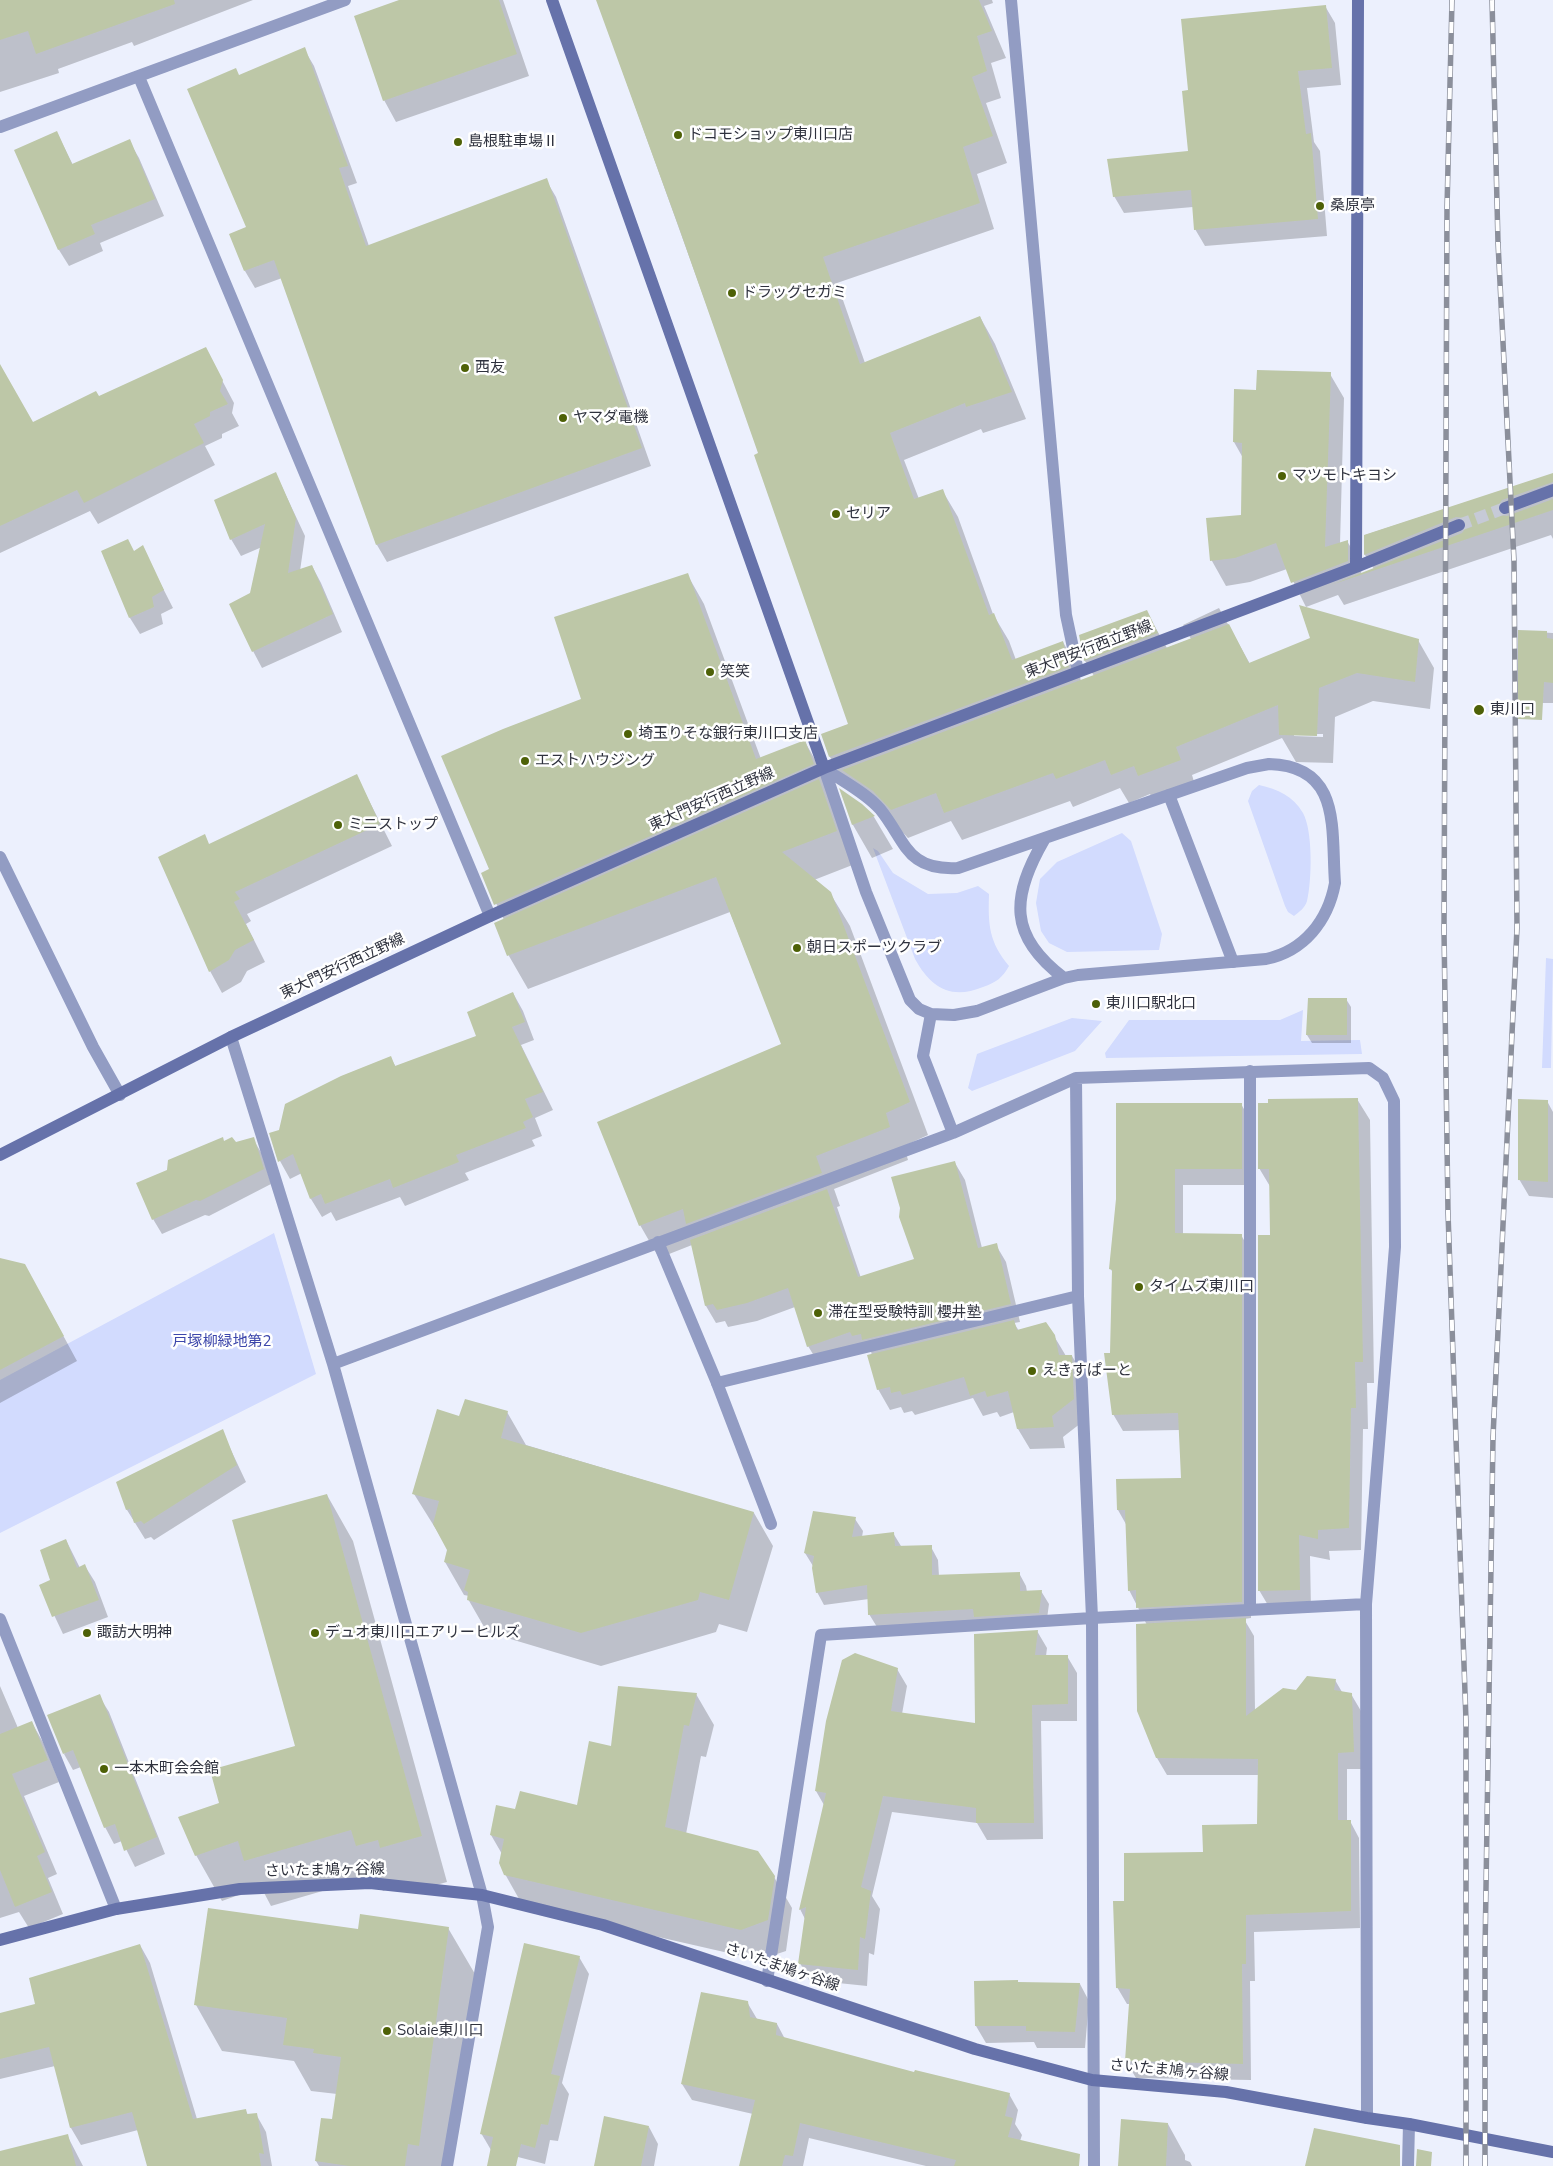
<!DOCTYPE html>
<html>
<head>
<meta charset="utf-8">
<style>
	body { margin:0 }
	canvas { display:block; background:#ecf0fd }
</style>
</head>
<body>
<canvas width="1553" height="2166"></canvas>
<script>
const g = document.querySelector('canvas').getContext('2d');
g.lineJoin = 'round';
function fill(path, color) { g.fillStyle = color; g.fill(path, 'evenodd'); }
function trace(path, color, width, dash) { g.strokeStyle = color; g.lineWidth = width; g.lineCap = dash ? 'butt' : 'round'; g.setLineDash(dash || []); g.stroke(path); }
function label(font, color, halo, rows, align = 'center') {
  g.font = font + ' "Nunito Sans","Noto Sans JP",sans-serif'; g.lineWidth = 5; g.setLineDash([]); g.textBaseline = 'middle'; g.strokeStyle = halo; g.fillStyle = color; for (const [text, x, y, turn = 0] of rows) {
    g.save(); g.translate(x, y); g.rotate((+turn || 0) * Math.PI / 180); g.textAlign = isNaN(turn) ? turn : align; if (halo) g.strokeText(text, 0, 0); g.fillText(text, 0, 0); g.restore();
  }
}
const green = new Path2D(`
	M1259,785C1278,789 1293,796 1303,813C1313,831 1312,881 1307,901C1305,908 1299,912 1294,916L1288,912L1285,906L1248,801L1252,791Z
	M1122,833L1131,841L1162,934L1159,950L1067,952L1049,943L1041,931L1036,903L1040,879L1057,862Z
	M873,848L878,851L893,873L928,894L957,893L978,886L989,894C988,925 989,942 1009,966C1002,978 997,982 983,987C951,1000 931,988 915,959Z
	M1546,958L1553,959L1551,1068H1542Z
	M1303,1010L1301,1041L1360,1040L1362,1054L1106,1058L1105,1053L1129,1020H1280Z
	M1072,1018L1102,1021L1075,1051L972,1091L968,1088L977,1054Z
	M274,1233L316,1374L0,1533V1380Z`);
const shadow = new Path2D(`
	M0,0H253L134,46L132,42L58,69L59,73L0,92Z
	M403,0H503L529,76L396,122L384,100Z
	M597,0H992L993,3L984,6L1006,58L991,63L1001,98L986,103L1007,163L977,174L994,229L837,283L865,363L980,317L995,344L1026,419L983,433L981,429L904,460L919,499L942,490L958,517L993,614L1009,641L1016,660L1063,642L1078,669L1081,681L1094,676L1085,661L1080,636L1146,611L1167,648L1191,639L1183,625L1219,608L1250,664L1418,640L1434,668L1430,709L1373,701L1335,717L1333,763L1296,762L1282,738L1192,775L1196,788L1155,804L1150,794L1129,803L1120,788L1073,807L1070,801L962,840L951,821L908,838L890,819L845,783L830,757L822,735L849,724L760,454ZM1294,734H1323V737L1294,736Z
	M1325,6L1335,23L1341,85L1307,88L1314,142L1320,151L1327,236L1205,246L1195,229L1193,207L1124,213L1114,196L1189,152V91Z
	M304,49L314,66L357,183L348,186L369,246L546,180L556,197L651,466L387,562L377,545L282,278L255,288L245,271L248,228Z
	M57,133L73,165L129,141L139,158L164,216L100,243L103,251L69,266L59,250L16,150Z
	M205,348L234,403L232,413L239,426L222,434V438L205,446L215,465L98,524L90,511L0,553V374L32,424L98,398Z
	M1330,374L1344,398L1340,544L1347,541L1362,566L1361,574L1374,569L1365,555V535L1553,474V539L1551,535L1344,605L1338,595L1306,607L1287,569L1250,582L1226,586L1212,561L1207,519L1242,517L1243,458L1234,442L1258,391Z
	M276,474L305,536L300,571L312,566L321,583L342,632L262,668L253,651L251,594L262,547L241,556L231,539Z
	M142,547L173,608L161,614L163,624L140,634L130,618L102,552H135Z
	M687,574L704,604L761,759L805,742L822,772L855,864L814,880L830,893L850,926L928,1135L904,1146L908,1160L834,1189L840,1206L837,1207L861,1278L915,1260L955,1163L965,1180L982,1248L996,1245L1006,1262L1020,1322L1014,1323L1019,1331L1054,1336L1066,1356H1072L1084,1376L1085,1420L1063,1437L1065,1448L1030,1449L1018,1429L1014,1412L1000,1417L997,1412L983,1416L973,1398L915,1415L912,1411L904,1413L901,1407L890,1410L878,1389L871,1351L819,1364L808,1346L795,1307L757,1321L728,1327L725,1321L716,1323L706,1306L692,1245L659,1258L640,1225L782,1044L730,912L528,989L509,956L495,924L504,920L482,874L491,870L583,700Z
	M1519,631L1553,633V703H1531Z
	M356,775L392,846L247,914L251,921L246,924L265,962L247,971L241,982L222,993L210,971V845Z
	M842,791L862,805L874,817L893,849L872,858L853,825Z
	M513,993L523,1011L534,1040L521,1045L553,1110L535,1118L542,1136L532,1140L535,1146L465,1173L469,1180L405,1206L400,1197L336,1221L331,1212L322,1217L311,1199L302,1173L290,1179L280,1161L271,1134L280,1131L390,1057L396,1067L477,1037Z
	M1346,999L1351,1007V1043H1312L1307,1035Z
	M1357,1099L1370,1120L1374,1383H1367L1368,1429H1363L1361,1550L1329,1551L1330,1560L1310,1556L1311,1611L1272,1612L1259,1590L1271,1236V1188L1259,1168Z
	M1547,1101L1553,1112V1198L1529,1196L1519,1179Z
	M1241,1104L1251,1121V1185H1183V1234L1241,1235L1251,1252V1618L1244,1619L1254,1636L1255,1711L1297,1692L1335,1680L1342,1692L1351,1694L1361,1711L1363,1769H1347V1821H1350L1359,1838L1360,1928L1254,1932L1255,1981H1250L1251,2080L1136,2078L1126,2061L1130,2004H1127L1117,1987L1126,1902L1204,1853L1259,1826V1775H1167L1157,1758L1147,1625L1129,1590L1127,1526L1118,1510L1182,1479L1180,1430L1123,1431L1113,1414L1111,1354L1113,1274L1111,1269L1117,1199Z
	M253,1139L262,1154L271,1184L209,1216L205,1215L162,1234L153,1219L224,1142L235,1144Z
	M0,1259L39,1291L77,1361L0,1403Z
	M507,1412L526,1445L754,1513L773,1546L747,1632L719,1624L716,1632L601,1666L487,1632L468,1599L469,1596L464,1595L445,1562L449,1550L414,1494L460,1417Z
	M222,1431L246,1482L154,1540L151,1537L145,1539L127,1510L118,1483Z
	M327,1495L353,1541L447,1882L407,1893L402,1885L383,1891L374,1876L271,1906L261,1887L222,1901L196,1855L221,1804L296,1747Z
	M855,1519L863,1531L862,1537L893,1533L901,1546L931,1547L938,1560L939,1576L1019,1573L1026,1586L1027,1592L1041,1591L1049,1604L1046,1626L877,1627L869,1614V1599L824,1605L817,1592L813,1566L805,1553Z
	M66,1540L80,1568L85,1566L95,1582L108,1617L63,1634L40,1585L51,1581Z
	M1037,1631L1047,1648L1046,1656H1067L1077,1673V1721H1041L1043,1839L987,1840L977,1823L892,1812L872,1896L880,1909L874,1955L869,1953L867,1986L809,1980L800,1963L805,1919L800,1909L824,1805L816,1791L897,1669L907,1686L902,1714L976,1724Z
	M0,1686L18,1728L32,1723L44,1744L59,1782L24,1796L57,1874L48,1878L63,1914L29,1928L19,1912L0,1918Z
	M696,1694L714,1725L706,1757L701,1756L686,1834L774,1877L792,1908L786,1951L759,1960L523,1906L505,1874L502,1854L491,1835L516,1811L578,1807L612,1747Z
	M99,1696L109,1712L165,1854L135,1867L122,1841L114,1844L105,1827L81,1767L73,1770L64,1754Z
	M448,1928L475,1974L448,2166H319L316,2161L333,2121L337,2094L311,2091L294,2061L222,2051L196,2005L359,1930Z
	M140,1945L150,1963L197,2119L246,2111L248,2115L256,2114L266,2132L272,2166H148L138,2130L81,2145L71,2128L55,2066L0,2079V2014L37,2005Z
	M579,1957L589,1974L562,2083L569,2094L558,2141L550,2140L545,2164L491,2150L481,2133Z
	M975,1982L1080,1984L1089,2001L1085,2048H1037L1034,2042L986,2043L976,2026Z
	M747,2002L757,2019L777,2024L785,2039L915,2074L1009,2094L1018,2110L1015,2124L1022,2135L1020,2141L1069,2166H926L809,2138L803,2166H741L753,2114L692,2100L682,2084Z
	M1168,2124L1185,2155V2160L1190,2162L1192,2166H1119Z
	M649,2127L658,2144L654,2166H598Z
	M67,2135L83,2166H1L0,2153Z`);
const building = new Path2D(`
	M0,0H174L175,4L36,54L28,31L0,40Z
	M399,0H499L517,54L383,101L354,16Z
	M596,0H979L992,31L977,36L987,71L972,77L993,136L963,147L980,203L823,257L860,364L980,316L1012,392L966,407L965,403L890,433L914,499L943,489L989,615L994,613L1012,660L1063,641L1069,667L829,757L821,734L848,724L754,455L758,453L678,225Z
	M1326,5L1332,68L1298,71L1306,134L1311,133L1318,219L1194,230L1191,190L1113,197L1107,159L1188,151L1182,91L1188,90L1181,19Z
	M305,47L348,166L339,168L366,246L547,178L642,448L376,545L274,260L244,271L229,234L246,227L187,89L236,68L239,75Z
	M57,131L72,164L130,139L155,199L91,225L95,234L58,250L14,150Z
	M206,347L223,380L220,391L228,404L210,412V416L194,424L204,443L84,503L77,490L0,526V364L33,422L96,391L99,396Z
	M1257,370L1331,372L1325,547L1348,540V561L1291,583L1276,543L1235,558L1210,561L1206,518L1241,515L1242,443L1233,442L1234,389L1256,390Z
	M276,472L296,518L288,573L312,565L333,614L252,652L229,604L250,593L265,524L230,540L214,500Z
	M1553,473V482L1502,500L1497,507L1500,515L1507,516L1553,499V510L1331,585L1462,533L1467,526L1464,518L1456,517L1364,555V535Z
	M128,539L134,551L143,545L164,590L152,597L154,607L129,618L101,551Z
	M688,573L756,759L805,740L814,764L494,905L481,873L489,869L441,756L503,729L581,699L554,617Z
	M1299,605L1419,639L1415,682L1357,673L1319,688L1317,736L1279,735L1278,705L1176,747L1181,760L1138,776L1134,766L1111,775L1105,760L1056,779L1053,773L944,813L936,793L891,810L873,791L842,770L1229,624L1249,663L1310,638Z
	M1147,610L1158,633L1084,661L1079,635Z
	M1518,630L1547,631V638L1553,639V683L1544,682L1542,720L1518,719Z
	M357,774L380,824L235,892L240,899L234,902L254,940L235,950L229,960L209,972L158,857L205,834L209,844Z
	M819,779L837,831L782,852L831,892L910,1102L886,1113L890,1127L816,1156L822,1173L686,1224L683,1209L639,1226L597,1122L781,1044L716,877L507,956L494,923Z
	M839,788L862,804L875,816L852,825Z
	M513,992L525,1022L512,1027L543,1092L525,1099L533,1117L523,1122L526,1128L456,1155L459,1162L393,1188L390,1179L325,1204L321,1194L310,1199L293,1154L278,1162L269,1133L279,1130L285,1104L341,1076L391,1056L395,1066L476,1036L467,1012Z
	M1308,998H1347V1035H1306Z
	M1358,1098L1363,1362H1355L1356,1408H1351L1349,1528L1318,1530V1539L1299,1535L1300,1590L1258,1591V1235H1270L1269,1169H1258V1103H1268V1099Z
	M1518,1099L1548,1100V1182L1518,1180Z
	M1116,1103H1242V1169H1175V1233L1242,1234V1602L1136,1608V1590L1128,1591L1125,1510H1117L1116,1479L1181,1478L1178,1413L1112,1415L1104,1353H1110L1112,1270L1109,1269L1116,1199Z
	M223,1137L224,1141L232,1137L236,1142L254,1137L264,1169L200,1201L196,1200L152,1220L136,1183L167,1170L168,1160Z
	M955,1161L978,1248L997,1243L1011,1304L862,1340L861,1334L852,1336L850,1332L807,1347L788,1288L747,1303L717,1310L713,1304L705,1306L690,1240L827,1189L858,1277L914,1259L899,1217L900,1208L891,1177Z
	M0,1258L25,1264L64,1336L0,1370Z
	M1014,1320L1017,1330L1046,1322L1055,1335L1059,1355H1072L1074,1399L1052,1416L1054,1427L1017,1429L1008,1391L987,1397L985,1391L970,1396L964,1377L902,1395L900,1391L891,1393L890,1387L877,1390L867,1355Z
	M465,1399L508,1411L501,1438L754,1512L729,1600L700,1592L698,1600L581,1633L467,1600L468,1592L464,1590L470,1570L444,1562L447,1550L433,1524L439,1501L412,1494L437,1409L459,1416Z
	M223,1429L237,1465L144,1524L141,1521L134,1523L130,1509L126,1510L116,1482Z
	M327,1494L422,1836L380,1848L378,1840L356,1846L351,1830L244,1861L238,1841L195,1856L178,1817L219,1803L210,1770L295,1746L232,1520Z
	M813,1511L856,1517L852,1537L894,1532L895,1546L932,1545V1575L1020,1572V1591L1042,1590L1039,1613L974,1617L973,1609L868,1615L867,1585L816,1593L812,1568L814,1556L804,1553Z
	M66,1539L77,1568L85,1564L99,1600L52,1617L39,1585L50,1580L40,1550Z
	M1246,1618V1716L1283,1688L1296,1690L1307,1676L1336,1679L1334,1690L1352,1693L1354,1752L1338,1753V1820H1351V1911L1246,1915V1964H1242L1243,2064L1125,2061L1130,1989L1116,1988L1113,1901H1124V1853L1203,1852L1202,1825L1257,1824L1258,1759L1156,1758L1137,1711L1136,1624Z
	M1038,1630L1035,1655H1068V1704L1032,1705L1034,1823H976V1808L883,1796L861,1887L871,1891L865,1939L860,1937L858,1970L798,1964L806,1907L799,1910L826,1793L815,1791L826,1721L842,1660L855,1653L898,1668L891,1711L975,1723L974,1634Z
	M618,1686L697,1693L689,1726L684,1725L665,1827L758,1851L775,1876L768,1920L741,1930L504,1875L499,1863L504,1839L490,1835L496,1805L515,1809L520,1791L577,1805L589,1741L611,1746Z
	M100,1694L157,1837L124,1851L115,1824L104,1828L73,1750L63,1754L47,1715Z
	M32,1721L48,1760L12,1774L45,1852L37,1856L52,1892L15,1907L0,1870V1734Z
	M208,1908L358,1929L360,1914L449,1927L419,2146L408,2144L405,2166H349L315,2161L321,2118L332,2119L341,2057L313,2053L314,2049L283,2045L287,2018L194,2005Z
	M524,1943L580,1956L551,2074L560,2076L548,2125L541,2124L535,2148L521,2144L516,2166H487L493,2137L480,2134Z
	M140,1944L193,2119L246,2109L247,2114L257,2113L264,2154L259,2153L261,2166H147L132,2112L70,2128L49,2047L0,2059V2013L35,2004L29,1978Z
	M1018,1980V1982L1080,1983L1075,2032L1026,2031V2026H975L974,1981Z
	M701,1992L748,2001L750,2017L777,2023L776,2035L914,2072L915,2070L1010,2093L1005,2116L1013,2118L1008,2137L1080,2154L1079,2166H954L956,2160L800,2123L793,2156L785,2155L782,2166H739L755,2100L681,2084Z
	M604,2116L649,2126L641,2166H594Z
	M1121,2119L1168,2123L1166,2166H1118Z
	M1314,2128L1400,2145V2166H1305Z
	M68,2134L76,2166H0V2151Z
	M1417,2149L1432,2152L1431,2166H1416Z`);
const secondaryTunnel = new Path2D(`
	M1459,525L1505,508`);
const lane = new Path2D(`
	M1169,795L1233,962
	M1250,1071V1609
	M717,1383L1078,1296`);
const street = new Path2D(`
	M1011,0L1066,615L1078,671
	M139,77L490,916
	M0,127L345,0
	M1269,764C1342,766 1331,829 1335,883C1328,921 1304,951 1266,959L1078,975L1064,978L977,1011L954,1015L931,1014L919,1009L910,1000L866,892L824,768C842,781 865,792 880,809C906,841 906,871 958,868L1247,768Z
	M1044,840C1011,897 1008,936 1064,978
	M0,857L93,1047L120,1095
	M931,1014L923,1056L953,1133
	M231,1037L333,1364L482,1895L488,1927L447,2166
	M1076,1078L1078,1296L1092,1618L1094,2166
	M658,1242L717,1383L771,1524
	M333,1364L953,1133L1076,1078L1369,1068L1383,1078L1394,1101L1395,1247L1366,1604L1367,2118
	M0,1619L116,1909
	M767,1981L821,1635L1092,1618L1366,1604
	M1408,2166L1409,2124`);
const secondary = new Path2D(`
	M552,0L824,768
	M1505,508L1553,490
	M1356,567L1358,0
	M0,1155L231,1037L490,916L824,768L1356,567L1459,525
	M0,1940L116,1909L240,1889L370,1883L482,1895L603,1925L975,2049L1092,2080L1226,2092L1367,2118L1409,2124L1553,2152`);
const rail = new Path2D(`
	M1452,0L1447,208L1444,930L1448,1213L1466,1721V2166
	M1485,2166V1952L1493,1437L1517,928L1514,561L1498,243L1492,0`);
const markers = [
	[678,135,5,"#4e6107"],
	[458,142,5,"#4e6107"],
	[1320,206,5,"#4e6107"],
	[732,293,5,"#4e6107"],
	[465,368,5,"#4e6107"],
	[563,418,5,"#4e6107"],
	[1282,476,5,"#4e6107"],
	[836,514,5,"#4e6107"],
	[710,672,5,"#4e6107"],
	[1479,710,6,"#4e6107"],
	[628,734,5,"#4e6107"],
	[525,761,5,"#4e6107"],
	[338,825,5,"#4e6107"],
	[797,948,5,"#4e6107"],
	[1096,1004,5,"#4e6107"],
	[1139,1287,5,"#4e6107"],
	[818,1313,5,"#4e6107"],
	[1032,1371,5,"#4e6107"],
	[87,1633,5,"#4e6107"],
	[315,1633,5,"#4e6107"],
	[104,1769,5,"#4e6107"],
	[387,2031,5,"#4e6107"]
];
const poiNames = [
	["ドコモショップ東川口店",688,135],
	["島根駐車場Ⅱ",468,142],
	["桑原亭",1330,206],
	["ドラッグセガミ",742,293],
	["西友",475,368],
	["ヤマダ電機",573,418],
	["マツモトキヨシ",1292,476],
	["セリア",846,514],
	["笑笑",720,672],
	["東川口",1490,710],
	["埼玉りそな銀行東川口支店",638,734],
	["エストハウジング",535,761],
	["ミニストップ",348,825],
	["朝日スポーツクラブ",807,948],
	["東川口駅北口",1106,1004],
	["タイムズ東川口",1149,1287],
	["滞在型受験特訓 櫻井塾",828,1313],
	["えきすぱーと",1042,1371],
	["諏訪大明神",97,1633],
	["デュオ東川口エアリーヒルズ",325,1633],
	["一本木町会会館",114,1769],
	["Solaie東川口",397,2031]
];
const streetNames = [
	["東大門安行西立野線",1089,650,-21],
	["東大門安行西立野線",712,800,-24],
	["東大門安行西立野線",343,967,-25],
	["さいたま鳩ヶ谷線",325,1871,-1],
	["さいたま鳩ヶ谷線",782,1968,19],
	["さいたま鳩ヶ谷線",1169,2071,5]
];
const parkNames = [
	["戸塚柳緑地第2",222,1342]
];
fill(green, '#d2dbfe');
fill(shadow, '#0003');
fill(building, '#bdc7a7');
trace(secondaryTunnel, '#c6cad7', 12, [12, 6]);
trace(lane, '#929cc3', 12);
trace(street, '#929cc3', 12);
trace(secondary, '#6672aa', 12);
trace(rail, '#8b8f9b', 5.5);
trace(rail, '#fff', 4, [11]);
for (const [x, y, r, color] of markers) { const dot = new Path2D(); dot.arc(x, y, r, 0, 2 * Math.PI); g.fillStyle = color; g.fill(dot); trace(dot, '#fff', 2); }
label('15px', '#2f323e', '#fff', poiNames, 'left');
label('15px', '#2f323e', '#fff', streetNames);
label('15px', '#3d47ab', '#fff', parkNames);
</script>
</body>
</html>
